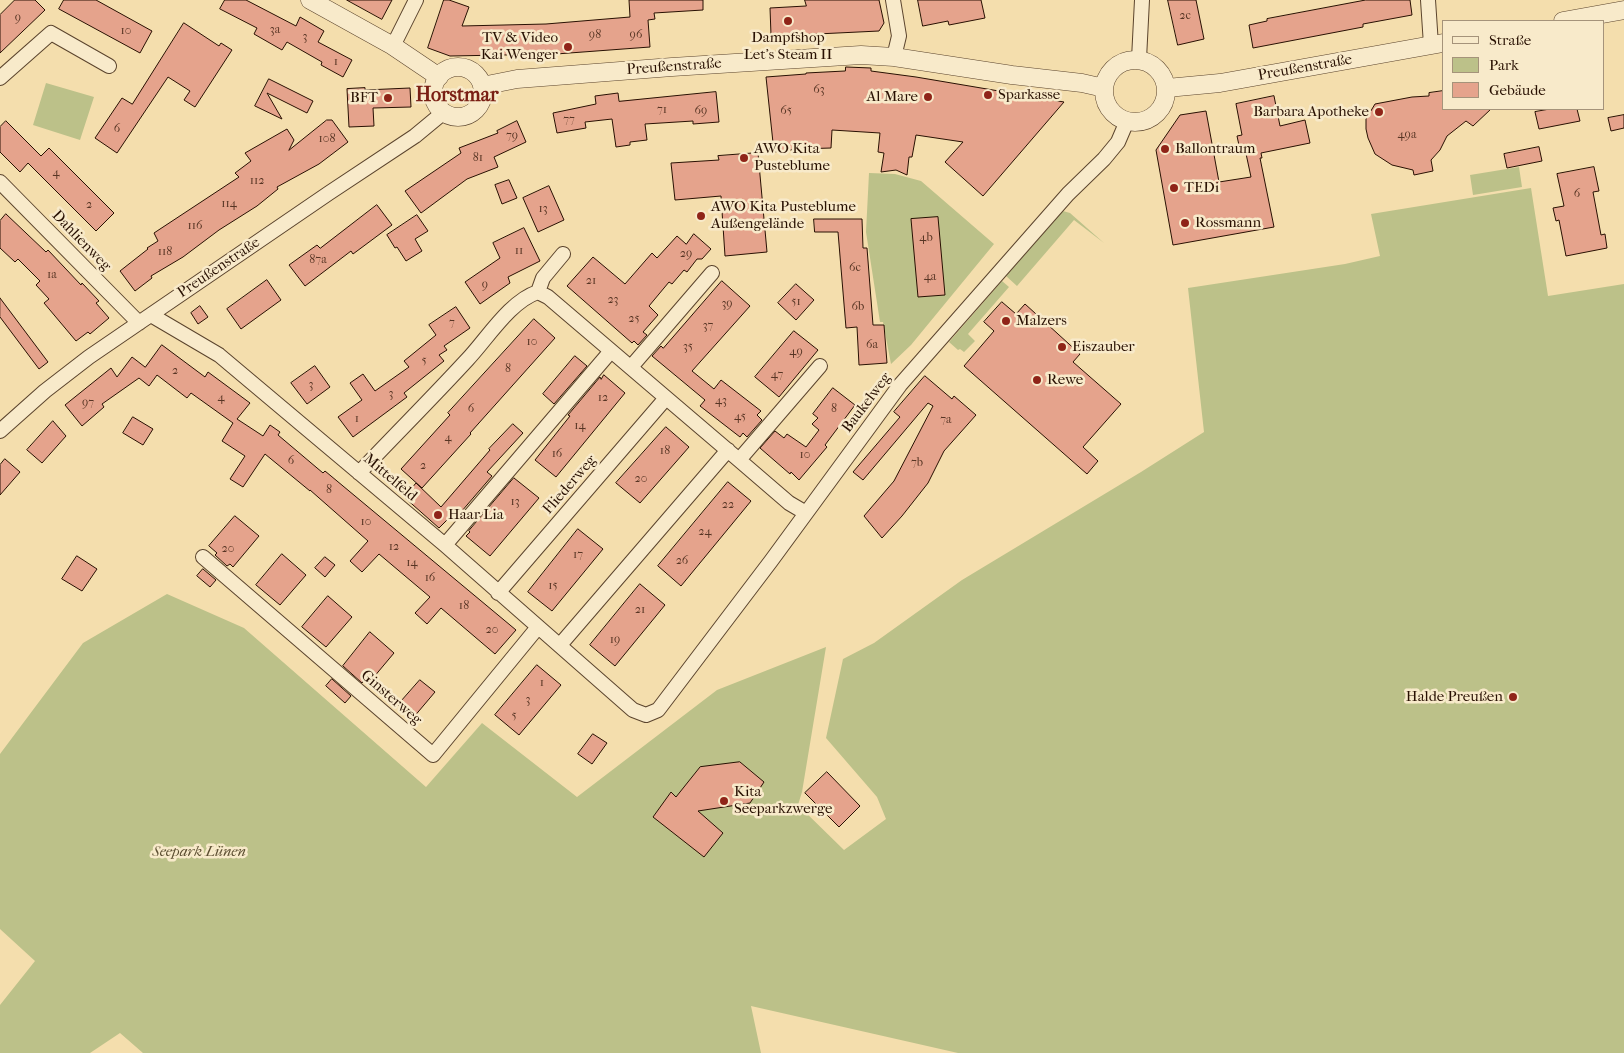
<!DOCTYPE html>
<html>
<head>
<meta charset="utf-8">
<style>
	body { margin:0 }
	#map { position:relative; width:1624px; height:1053px; overflow:hidden; background:#f4dead; font-family:"IM FELL French Canon",serif }
	canvas { display:block }
	.legend { position:absolute; left:1442px; top:20px; width:162px; height:90px; box-sizing:border-box; background:#f8eaca; border:1px solid #a5937a; margin:0; padding:6px 9px; list-style:none; font-size:15px; color:#281002 }
	.legend li { display:flex; align-items:center; gap:10px; height:25px }
	.legend b { width:25px; border:1px solid #a5937a }
</style>
</head>
<body>
<div id="map">
<canvas width="1624" height="1053"></canvas>
<ul class="legend">
<li><b style="height:6px;background:#f8eaca"></b>Straße</li>
<li><b style="height:14px;background:#bcc189"></b>Park</li>
<li><b style="height:14px;background:#e5a38c"></b>Gebäude</li>
</ul>
</div>
<script>
const g = document.querySelector('canvas').getContext('2d');
g.lineJoin = 'round';
function fill(path, color) { g.fillStyle = color; g.fill(path, 'evenodd'); }
function trace(path, color, width, dash) { g.strokeStyle = color; g.lineWidth = width; g.lineCap = dash ? 'butt' : 'round'; g.setLineDash(dash || []); g.stroke(path); }
function label(font, color, halo, rows, align = 'center') {
  g.font = font + ' "IM FELL French Canon",serif'; g.lineWidth = 5; g.setLineDash([]); g.textBaseline = 'middle'; g.strokeStyle = halo; g.fillStyle = color; for (const [text, x, y, turn = 0] of rows) {
    g.save(); g.translate(x, y); g.rotate((+turn || 0) * Math.PI / 180); g.textAlign = isNaN(turn) ? turn : align; if (halo) g.strokeText(text, 0, 0); g.fillText(text, 0, 0); g.restore();
  }
}
const green = new Path2D(`
	M46,83L94,97L80,140L33,125Z
	M1519,167L1522,187L1473,195L1470,175Z
	M869,173L895,174L921,181L994,244L911,345L891,364L883,322H880L866,232Z
	M1531,188L1548,296L1624,284V1053H958L751,1006L761,1053H143L120,1033L90,1053H0V1005L35,961L0,929V754L83,643L167,594L244,628L426,787L482,723L577,797L717,690L826,647L802,792L798,805L844,850L886,819L877,797L826,738L843,659L874,643L962,580L1141,472L1204,432L1188,288L1345,264L1380,256L1371,214Z
	M1063,211L1070,213L1104,243L1074,220L1017,286L1006,276Z
	M1002,281L1009,287L968,334L975,341L964,352L960,349L958,350L949,342Z`);
const building = new Path2D(`
	M15,0H35L45,10L0,53V15Z
	M64,0H96L152,31L140,53L59,9Z
	M225,0H246L296,26L300,17L324,31L318,42L352,60L343,77L321,65L322,62L287,42L282,50L254,34L257,28L220,9Z
	M347,0H392L382,19Z
	M444,0H449L469,7L462,26L546,24L630,17L629,0H703V10L654,13L655,19L648,20L650,47L556,54L450,56L428,48Z
	M805,0H879L884,23L879,31L796,35L797,39H783V35H771L770,8L806,6Z
	M918,0H981L985,18L949,25L948,21L923,26Z
	M1168,0H1196L1204,39L1178,45Z
	M1366,0H1410L1412,15L1363,24V27L1253,48L1249,25L1267,21V19Z
	M184,23L219,46L221,43L232,50L195,107L184,100L190,91L168,77L117,153L95,138L122,98L132,104Z
	M846,67L871,68V71L916,77L1064,102L983,196L945,162L963,142L916,135L912,157H909L907,175L896,170L881,172L884,153L878,152L880,133L832,130L831,148L798,149L774,152L766,77L806,74V73L845,71Z
	M269,79L313,101L307,113L267,93L282,119L255,106Z
	M365,88V90L410,88L411,107L373,108L374,126L349,127L347,89Z
	M1443,91V109H1491L1473,126L1466,121L1447,136L1440,150L1431,160L1433,171L1414,175L1413,170L1392,165L1375,154L1368,138L1366,129V119L1375,104L1412,97L1429,96V93Z
	M716,92L719,122L693,124V121L645,124L647,140L630,142V145L616,147L612,119L585,122L586,128L557,133L553,113L596,104L595,96L618,93L619,101Z
	M1274,96L1280,126L1305,120L1310,143L1261,153L1262,158H1260L1274,227L1173,245L1156,150L1180,115L1206,111L1219,182L1251,177L1245,149L1240,150L1237,136L1242,135L1236,104Z
	M1550,109H1577L1580,121L1539,129L1535,112Z
	M1624,115V128L1611,131L1608,118Z
	M327,120H332L348,142L319,164L277,187L278,189L257,206L219,230L183,257L151,276L152,278L135,291L120,271L148,249L147,248L158,241L154,233L239,177L235,173L251,161L245,153L287,129L294,140L289,150Z
	M6,121L41,156L49,148L114,213L96,231L28,163L20,172L0,152V127Z
	M517,121L526,142L494,157L498,167L467,179L421,213L405,191L461,153L459,148L498,133L497,131Z
	M1539,147L1542,161L1507,168L1504,154Z
	M758,153L767,252L725,256L721,196L675,200L671,163L719,160L718,156Z
	M1594,167L1599,191L1593,192L1601,235L1605,234L1607,248L1566,256L1559,220L1556,221L1553,208L1564,206L1557,174Z
	M509,180L517,198L502,204L495,185Z
	M549,186L564,220L538,232L523,198Z
	M377,205L392,225L353,254L351,251L305,286L289,265L317,245L320,248Z
	M6,214L46,252L48,250L81,285L82,283L99,301L96,303L109,318L90,334L88,332L76,341L44,303L49,299L36,285L40,281L18,259L15,262L0,248V221Z
	M417,215L428,231L415,239L422,251L406,261L397,247L395,248L387,235Z
	M938,217L945,295L918,297L911,219Z
	M814,219H862L863,248H867L873,325H884L887,363L859,365L857,327L846,328L838,232H815Z
	M524,228L540,261L508,277L510,283L480,304L465,282L500,258L493,243Z
	M694,234L711,249L702,259H697L687,272L684,270L672,284L669,282L649,306L658,315L643,332L647,335L638,345L634,341L632,343L567,286L593,257L625,284L652,253L657,258L677,236L686,244Z
	M267,280L281,300L241,329L227,309Z
	M722,281L750,306L692,371L714,389L721,380L761,411L757,415L762,420L747,437L743,433L740,437L700,406L705,400L652,356L661,346L663,348Z
	M796,284L814,300L796,320L778,303Z
	M0,298L48,362L39,369L0,317Z
	M1002,302L1016,314L1025,304L1080,354L1073,362L1121,404L1083,447L1098,461L1087,474L964,366L994,331L984,322Z
	M200,306L208,317L198,324L191,313Z
	M456,307L470,328L444,346L447,350L439,355L444,361L404,393L407,397L353,437L338,417L362,400L350,383L363,374L375,391L409,367L404,361L436,335L429,325Z
	M534,319L555,338L470,433L471,434L422,488L401,469L450,415L448,413Z
	M794,331L818,350L779,397L755,377Z
	M162,345L205,377L208,372L250,403L237,419L263,436L270,425L280,432L278,435L323,473L325,471L516,630L495,654L441,608L427,624L415,613L430,597L379,554L362,572L350,561L368,541L310,490V491L265,454L243,487L230,479L245,456L222,441L233,423L191,393L187,398L157,375L149,386L139,378L102,404L104,407L82,426L65,405L111,368L117,377L132,357L145,367Z
	M575,356L587,366L554,404L543,394Z
	M315,366L330,387L307,404L291,383Z
	M604,375L625,393L556,477L535,460L570,416L568,415L600,377L601,379Z
	M925,376L952,399L954,396L976,415L944,451L928,483L902,516L882,538L864,516L894,481L933,406L928,403L863,480L853,472L900,417L894,412Z
	M833,388L855,405L825,445L827,447L799,480L791,472L790,474L760,448L775,431L784,438L787,434L806,447L819,430L812,424L818,418L813,414Z
	M133,417L153,429L143,445L123,433Z
	M53,421L66,436L42,463L27,450Z
	M513,424L523,433L487,472L492,476L455,519L451,516L439,528L404,497L416,483L441,507L490,450L489,449Z
	M666,427L689,447L640,503L616,483Z
	M5,459L20,472L0,495V465Z
	M514,478L539,498L490,556L466,536L470,532L469,531Z
	M728,482L751,501L681,586L658,566Z
	M235,516L259,536L233,567L230,564L227,566L215,555L217,553L209,546Z
	M578,529L603,549L552,611L528,592Z
	M282,554L306,575L280,605L256,585Z
	M77,556L97,569L82,591L62,579Z
	M325,557L335,565L325,577L315,568Z
	M203,569L216,580L210,587L197,576Z
	M640,584L665,605L615,666L590,645Z
	M328,596L352,617L326,647L302,627Z
	M370,632L394,653L368,684L364,680L362,683L343,666Z
	M537,665L561,685L519,735L495,715Z
	M332,679L351,696L345,703L326,686Z
	M420,680L435,692L413,718L398,705Z
	M593,734L607,743L592,764L578,754Z
	M740,762L764,782L750,803L698,811L723,833L704,857L653,817L671,792L676,797L700,767Z
	M827,772L860,806L839,827L805,793Z`);
const minor = new Path2D(`
	M893,0L899,36L894,57
	M1428,0L1431,45
	M393,46L416,0
	M1139,59L1142,0
	M0,78L51,33L109,66
	M0,182L139,323
	M538,292L543,278L563,254
	M151,315L219,355L445,545L633,710L646,715L658,710L771,561L900,385L1068,194L1104,159L1118,142L1127,121
	M631,367L712,273
	M0,431L45,391L89,357L329,193L415,136L444,112
	M739,460L820,366
	M359,473C395,435 432,398 467,360C487,339 510,301 538,292L548,297L739,460L789,503L806,513
	M445,545L611,351
	M203,557L433,755L538,627
	M498,593L666,398
	M560,645L728,450`);
const tertiary = new Path2D(`
	M310,0L393,46L439,77
	M1563,21L1624,10
	M1104 91a31 31 0 1 1 62 0a31 31 0 1 1-62 0Z
	M433 92a25 25 0 1 1 50 0a25 25 0 1 1-50 0Z
	M482,86L517,79L672,67L861,55L894,57L1012,75L1082,83L1104,88
	M1167,88L1220,83L1443,43`);
const markers = [
	[788,21,5,"#8f2418"],
	[568,47,5,"#8f2418"],
	[988,95,5,"#8f2418"],
	[928,97,5,"#8f2418"],
	[388,98,5,"#8f2418"],
	[1379,112,5,"#8f2418"],
	[1165,149,5,"#8f2418"],
	[744,158,5,"#8f2418"],
	[1174,188,5,"#8f2418"],
	[701,216,5,"#8f2418"],
	[1185,223,5,"#8f2418"],
	[1006,321,5,"#8f2418"],
	[1062,347,5,"#8f2418"],
	[1037,380,5,"#8f2418"],
	[438,515,5,"#8f2418"],
	[1513,697,5,"#8f2418"],
	[724,801,5,"#8f2418"]
];
const numberNames = [
	["2c",1185,16],
	["9",18,18],
	["3a",275,30],
	["10",126,31],
	["98",595,35],
	["96",636,35],
	["3",305,37],
	["1",336,62],
	["63",819,90],
	["71",662,110],
	["69",701,111],
	["65",786,111],
	["77",569,120],
	["6",117,129],
	["49a",1407,135],
	["79",512,136],
	["108",327,139],
	["81",478,158],
	["4",56,173],
	["112",257,181],
	["6",1577,194],
	["114",229,204],
	["2",89,205],
	["13",543,209],
	["116",195,226],
	["4b",926,238],
	["11",519,251],
	["118",165,252],
	["29",686,254],
	["87a",318,260],
	["6c",855,268],
	["1a",52,275],
	["4a",930,277],
	["21",591,281],
	["9",485,285],
	["23",613,300],
	["51",796,302],
	["39",727,304],
	["6b",858,307],
	["25",634,319],
	["7",452,323],
	["37",708,326],
	["10",532,342],
	["6a",872,345],
	["35",688,347],
	["49",796,352],
	["5",424,361],
	["8",508,369],
	["2",175,371],
	["47",777,375],
	["3",311,385],
	["3",391,394],
	["4",221,398],
	["12",603,398],
	["43",721,401],
	["97",88,403],
	["6",471,409],
	["8",834,409],
	["45",740,417],
	["1",357,419],
	["7a",946,420],
	["14",580,426],
	["4",448,438],
	["18",665,451],
	["16",557,454],
	["10",805,455],
	["6",291,461],
	["7b",917,463],
	["2",423,466],
	["20",641,479],
	["8",329,490],
	["13",515,502],
	["22",728,505],
	["10",366,522],
	["24",705,532],
	["12",394,547],
	["20",228,549],
	["17",578,555],
	["26",682,561],
	["14",412,563],
	["16",430,578],
	["15",553,586],
	["18",464,606],
	["21",640,610],
	["20",492,630],
	["19",615,640],
	["1",542,683],
	["3",528,700],
	["5",514,716]
];
const poiNames = [
	["TV & Video",558,38,"right"],
	["Kai Wenger",558,55,"right"],
	["Dampfshop",788,38,"center"],
	["Let's Steam II",788,55,"center"],
	["Sparkasse",998,95],
	["Al Mare",918,97,"right"],
	["BFT",378,98,"right"],
	["Barbara Apotheke",1369,112,"right"],
	["AWO Kita",754,149],
	["Pusteblume",754,166],
	["Ballontraum",1175,149],
	["TEDi",1184,188],
	["AWO Kita Pusteblume",711,207],
	["Außengelände",711,224],
	["Rossmann",1195,223],
	["Malzers",1016,321],
	["Eiszauber",1072,347],
	["Rewe",1047,380],
	["Haar Lia",448,515],
	["Halde Preußen",1503,697,"right"],
	["Kita",734,792],
	["Seeparkzwerge",734,809]
];
const streetNames = [
	["Preußenstraße",674,67,-4],
	["Preußenstraße",1305,68,-10],
	["Dahlienweg",81,241,46],
	["Preußenstraße",219,268,-34],
	["Baukelweg",867,403,-53],
	["Mittelfeld",390,478,40],
	["Fliederweg",570,485,-49],
	["Ginsterweg",391,698,41]
];
const parkNames = [
	["Seepark Lünen",199,852]
];
const districtNames = [
	["Horstmar",457,96]
];
fill(green, '#bcc189');
fill(building, '#e5a38c');
trace(building, '#281002', 1);
trace(minor, '#5b442d', 16);
trace(tertiary, '#5b442d', 19);
trace(minor, '#f8eaca', 14);
trace(tertiary, '#f8eaca', 18);
for (const [x, y, r, color] of markers) { const dot = new Path2D(); dot.arc(x, y, r, 0, 2 * Math.PI); g.fillStyle = color; g.fill(dot); trace(dot, '#f8eaca', 2); }
label('12px', '#573524', null, numberNames);
label('15px', '#281002', '#f8eaca', poiNames, 'left');
label('15px', '#281002', '#f8eaca', streetNames);
label('italic 15px', '#5c4e31', '#f8eaca', parkNames);
label('bold 20px', '#7a1f14', '#f8eaca', districtNames);
</script>
</body>
</html>
